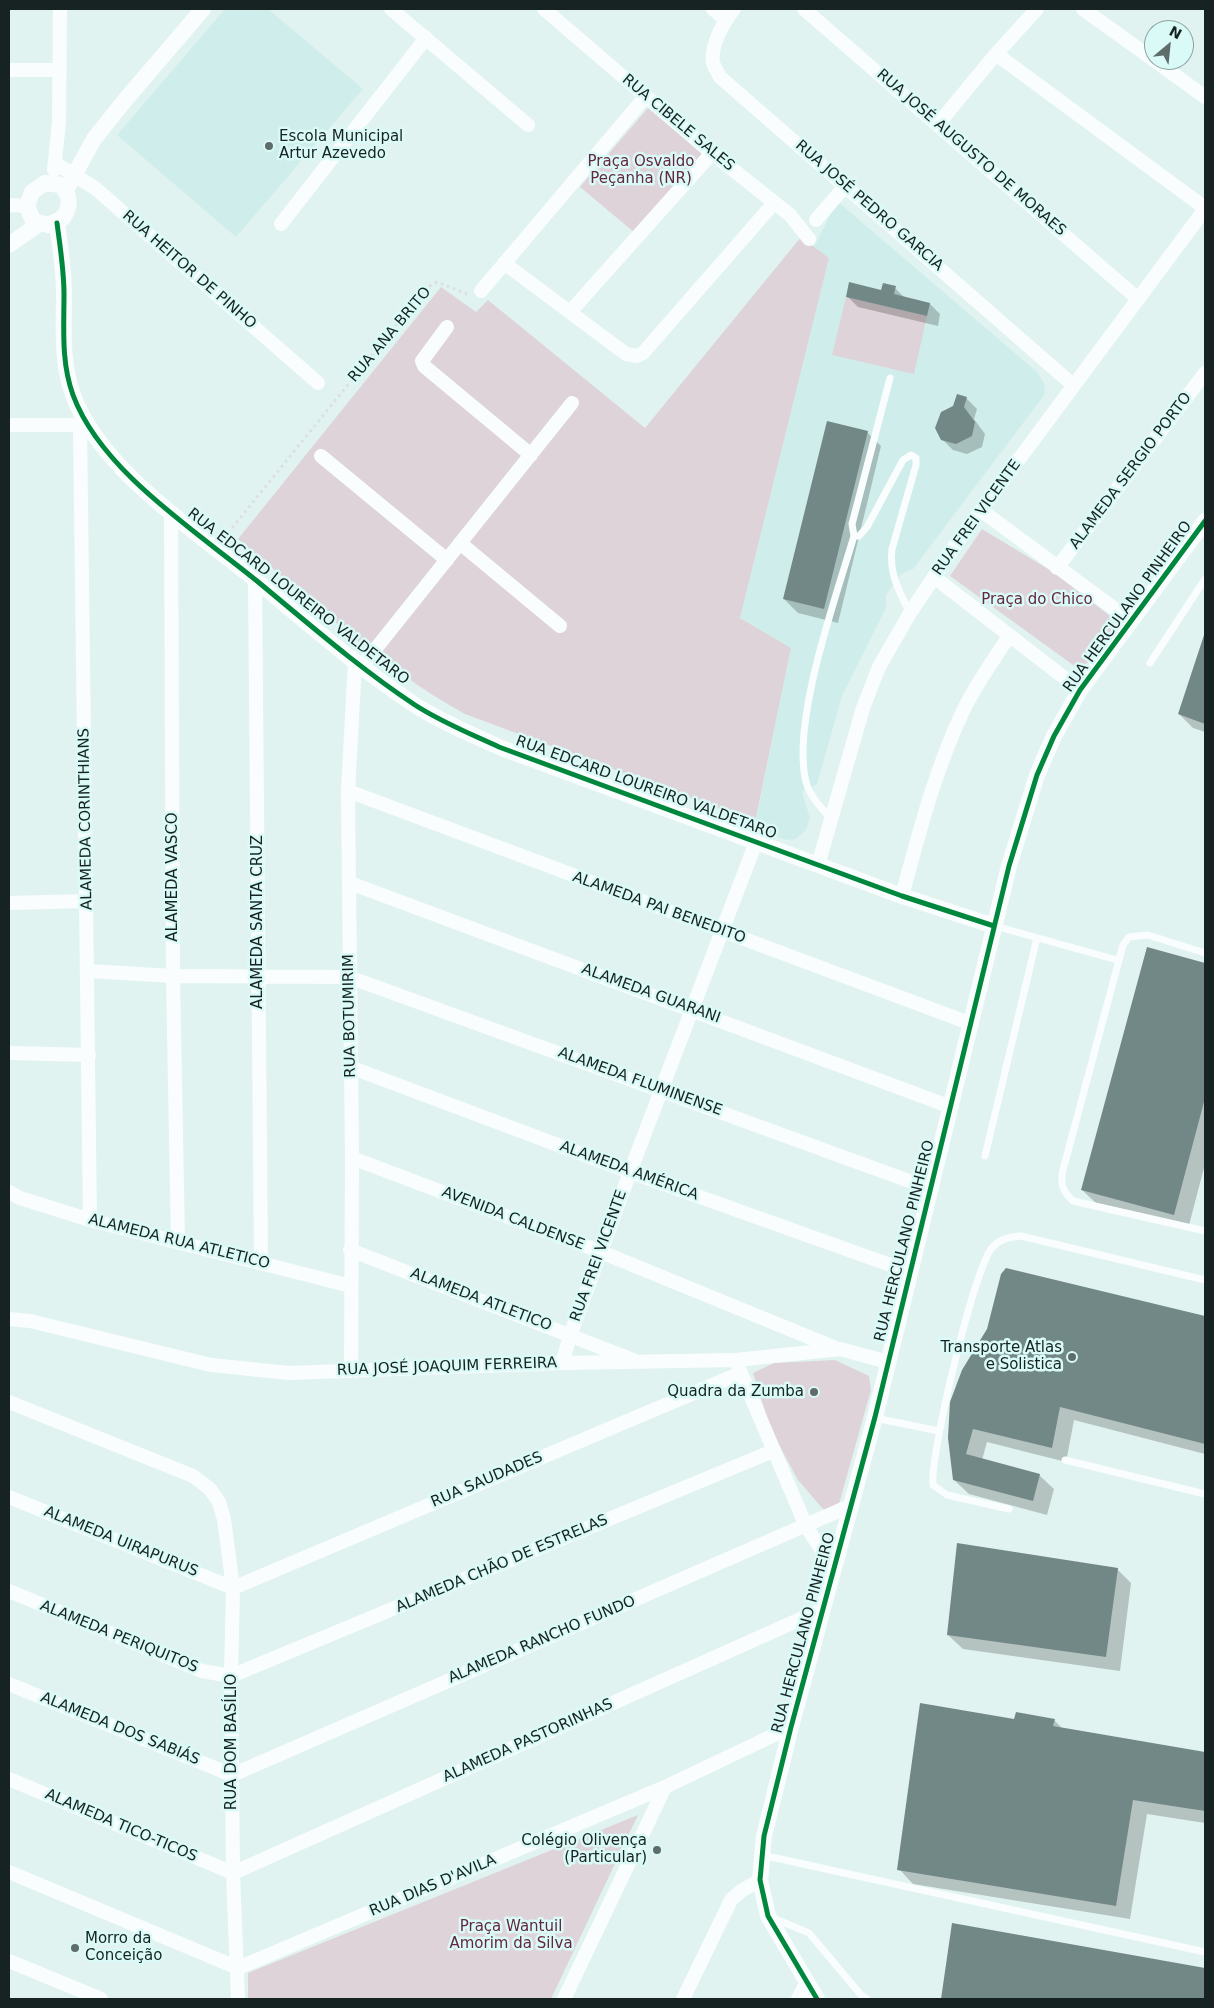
<!DOCTYPE html>
<html>
<head>
<meta charset="utf-8">
<style>
	body { margin:0 }
	#map { position:relative; width:1214px; height:2008px; overflow:hidden; background:#e1f3f1; font-family:"DejaVu Sans",sans-serif }
	canvas { display:block }
	.frame { position:absolute; inset:0; border:10px solid #172322; pointer-events:none }
	.north { position:absolute; left:1144px; top:20px; width:50px; height:50px; box-sizing:border-box; background:#dafaf7; border:1px solid #8ca4a2; border-radius:50%; rotate:28deg; font-size:14px; font-weight:700; line-height:20px; text-align:center; color:#172322 }
	.north::after { content:''; display:block; margin:auto; width:18px; height:22px; background:#5e6c6a; clip-path:polygon(50% 0,100% 100%,50% 72%,0 100%) }
</style>
</head>
<body>
<div id="map">
<canvas width="1214" height="2008"></canvas>
<div class="frame"></div>
<div class="north">N</div>
</div>
<script>
const g = document.querySelector('canvas').getContext('2d');
g.lineJoin = 'round';
function fill(path, color) { g.fillStyle = color; g.fill(path, 'evenodd'); }
function trace(path, color, width, dash) { g.strokeStyle = color; g.lineWidth = width; g.lineCap = dash ? 'butt' : 'round'; g.setLineDash(dash || []); g.stroke(path); }
function label(font, color, halo, rows, align = 'center') {
  g.font = font + ' "DejaVu Sans",sans-serif'; g.lineWidth = 5; g.setLineDash([]); g.textBaseline = 'middle'; g.strokeStyle = halo; g.fillStyle = color; for (const [text, x, y, turn = 0] of rows) {
    g.save(); g.translate(x, y); g.rotate((+turn || 0) * Math.PI / 180); g.textAlign = isNaN(turn) ? turn : align; if (halo) g.strokeText(text, 0, 0); g.fillText(text, 0, 0); g.restore();
  }
}
const built = new Path2D(`
	M225,9H268L363,89L236,237L117,135Z
	M837,201L1037,372L1044,383L1045,394L913,569L901,574L886,595V608L842,696L817,784L802,792L810,818L806,830L796,839L787,840L754,829L791,648L740,618L829,258L814,247Z`);
const green = new Path2D(`
	M648,108L702,154L635,233L580,187Z
	M801,237L829,258L740,618L791,648L755,822L465,714C381,668 311,600 238,539L441,287L476,312L488,300L645,428Z
	M846,297L927,316L914,374L832,355Z
	M982,529L1053,572L1123,626L1080,670L950,576Z
	M835,1360L869,1376L871,1390L839,1504L834,1510L823,1509L798,1480L772,1432L753,1373L774,1363Z
	M638,1815L551,1999H248V1973Z`);
const shadow = new Path2D(`
	M895,288L905,298L930,304L940,314L938,326L858,307L847,296Z
	M966,398L977,409L974,419L985,434L982,447L967,454L953,450L942,439Z
	M867,432L881,446L838,623L798,613L784,599Z
	M1205,635V732L1193,728L1179,714Z
	M1147,948L1205,964V1164L1188,1229L1097,1204L1082,1190Z
	M1007,1269L1205,1317V1454L1074,1420L1066,1462L987,1442L982,1460L1039,1475L1054,1489L1047,1515L969,1494L954,1480L988,1330Z
	M1117,1569L1131,1583L1120,1671L963,1649L948,1635Z
	M1054,1720L1063,1729L1205,1753V1823L1147,1814L1130,1919L913,1884L899,1869L1015,1721Z
	M953,1924L1205,1969V1999H943Z`);
const building = new Path2D(`
	M849,282L881,290L883,283L896,286L894,294L930,303L927,316L846,297Z
	M957,394L967,397L964,407L975,422L972,436L956,444L941,440L935,428L941,412L953,406Z
	M827,421L868,431L824,609L783,599Z
	M1205,632V724L1178,714Z
	M1147,947L1205,963V1098L1174,1215L1081,1190Z
	M1006,1268L1205,1316V1444L1060,1407L1052,1448L973,1429L966,1454L1040,1474L1033,1501L953,1480L948,1438L950,1402L962,1370L987,1329L1001,1274Z
	M957,1543L1118,1568L1106,1657L947,1635Z
	M920,1703L1014,1719L1016,1712L1055,1719L1053,1726L1205,1752V1811L1133,1800L1116,1906L897,1870Z
	M952,1923L1205,1968V1999H941Z`);
const path = new Path2D(`
	M224,538L426,288L437,282L467,294`);
const service = new Path2D(`
	M890,378L852,524L854,536H859L867,527L903,460L911,455L916,458V465L892,549C889,574 899,591 910,613
	M1150,663L1205,579
	M831,819C823,810 813,800 808,788C787,732 837,594 854,536
	M995,926L1117,960
	M1205,953L1148,935L1129,937L1123,945L1062,1174C1061,1187 1064,1192 1073,1201L1205,1231
	M985,1156L1037,938
	M875,1418L939,1431
	M1065,1460L1205,1494
	M1009,1509L947,1495L933,1485C930,1454 973,1274 991,1249C999,1239 1009,1237 1021,1236L1205,1280
	M762,1855L1205,1952
	M773,1918L809,1933L861,1995L867,1999`);
const minor = new Path2D(`
	M391,9L528,125
	M544,9L712,153L790,215L809,239
	M713,9L726,20
	M734,9C724,22 710,45 713,63C714,67 718,72 720,77L1073,385
	M804,9L1138,299
	M1083,9L1154,60
	M996,54L1205,208
	M1154,60L1205,97
	M9,70H59
	M938,124L996,54L1037,9
	M55,163L95,188L318,383
	M54,170L59,122L60,9
	M9,205L27,206
	M816,220L846,185
	M281,224L426,38
	M504,263L626,354L637,356L643,353L774,203
	M481,291L646,96
	M570,312L712,153
	M447,327L422,361L424,366L531,455
	M85,421L80,425L90,1220
	M9,425H80
	M321,456L447,560
	M982,511L1131,621
	M171,512L173,976L178,1242
	M460,543L560,626
	M1057,568L1205,373
	M934,577L1080,690
	M255,580L261,1263
	M361,667L572,403
	M348,791L972,1024
	M818,865L863,708L879,667L910,613L956,544L1205,209
	M350,883L951,1107
	M902,896C919,833 935,770 963,711C976,684 993,661 1009,636
	M9,903L87,901
	M88,971L173,976L349,977L931,1189
	M9,1053L89,1055
	M350,1067L630,1172L910,1272
	M352,1158L601,1252L838,1349
	M9,1192L20,1198L90,1220L351,1286
	M350,1250L633,1360
	M9,1319L30,1321L211,1365L289,1373L562,1363L736,1360L840,1349L888,1362
	M562,1363L571,1333L630,1172L756,842
	M738,1366L806,1526L834,1569
	M351,1371L352,1158L348,791L355,662
	M9,1402L193,1476L210,1489L219,1502L224,1519L233,1588L231,1676L233,1873L238,1999
	M9,1497L233,1588L741,1373
	M9,1591L202,1671L231,1676L773,1451
	M9,1684L232,1775L852,1505
	M9,1779L233,1873L823,1609
	M9,1872L238,1968L665,1787L791,1727
	M9,1961L101,1999
	M564,1999L665,1787
	M683,1999L731,1900L741,1891L760,1880
	M798,1999L806,1983`);
const tertiary = new Path2D(`
	M45,183L61,185C71,196 71,206 63,218L48,225L33,221L27,206L32,192Z
	M66,190L94,139L126,99L203,9
	M57,223C60,246 64,270 64,294C64,329 61,362 73,395C101,471 196,531 257,581C309,624 359,668 415,705C441,722 471,734 499,747L902,896L994,926
	M9,245L39,224
	M817,1999L768,1916L760,1880L764,1836L791,1727L875,1417L1009,866L1037,775L1054,736L1080,690L1205,521`);
const cycleway = new Path2D(`
	M57,223C60,246 64,270 64,294C64,329 61,362 73,395C101,471 196,531 257,581C309,624 359,668 415,705C441,722 471,734 499,747L902,896L994,926
	M817,1999L768,1916L760,1880L764,1836L791,1727L875,1417L1009,866L1037,775L1054,736L1080,690L1205,521`);
const markers = [
	[269,146,5,"#5e6c6a"],
	[1072,1357,5,"#5e6c6a"],
	[814,1392,5,"#5e6c6a"],
	[657,1850,5,"#5e6c6a"],
	[75,1948,5,"#5e6c6a"]
];
const streetNames = [
	["RUA CIBELE SALES",678,123,40],
	["RUA JOSÉ AUGUSTO DE MORAES",971,153,41],
	["RUA JOSÉ PEDRO GARCIA",869,206,41],
	["RUA HEITOR DE PINHO",189,270,41],
	["RUA ANA BRITO",390,335,-50],
	["ALAMEDA SERGIO PORTO",1131,471,-53],
	["RUA FREI VICENTE",977,518,-54],
	["RUA EDCARD LOUREIRO VALDETARO",298,597,38],
	["RUA HERCULANO PINHEIRO",1128,607,-54],
	["RUA EDCARD LOUREIRO VALDETARO",646,788,20],
	["ALAMEDA CORINTHIANS",86,819,-91],
	["ALAMEDA VASCO",173,877,-90],
	["ALAMEDA PAI BENEDITO",659,908,20],
	["ALAMEDA SANTA CRUZ",258,922,-90],
	["ALAMEDA GUARANI",651,994,20],
	["RUA BOTUMIRIM",350,1016,-91],
	["ALAMEDA FLUMINENSE",640,1082,20],
	["ALAMEDA AMÉRICA",629,1171,20],
	["AVENIDA CALDENSE",513,1219,21],
	["RUA HERCULANO PINHEIRO",905,1241,-76],
	["ALAMEDA RUA ATLETICO",179,1242,14],
	["RUA FREI VICENTE",599,1256,-70],
	["ALAMEDA ATLETICO",481,1300,21],
	["RUA JOSÉ JOAQUIM FERREIRA",447,1367,-2],
	["RUA SAUDADES",487,1480,-23],
	["ALAMEDA UIRAPURUS",121,1542,22],
	["ALAMEDA CHÃO DE ESTRELAS",502,1564,-23],
	["RUA HERCULANO PINHEIRO",804,1633,-75],
	["ALAMEDA PERIQUITOS",119,1637,22],
	["ALAMEDA RANCHO FUNDO",542,1640,-23],
	["ALAMEDA DOS SABIÁS",120,1729,22],
	["ALAMEDA PASTORINHAS",528,1741,-24],
	["RUA DOM BASÍLIO",232,1742,-90],
	["ALAMEDA TICO-TICOS",121,1826,23],
	["RUA DIAS D'AVILA",433,1886,-23]
];
const poiNames = [
	["Escola Municipal",279,137,"left"],
	["Artur Azevedo",279,154,"left"],
	["Transporte Atlas",1062,1348],
	["e Solistica",1062,1365],
	["Quadra da Zumba",804,1392],
	["Colégio Olivença",647,1841],
	["(Particular)",647,1858],
	["Morro da",85,1939,"left"],
	["Conceição",85,1956,"left"]
];
const parkNames = [
	["Praça Osvaldo",641,162],
	["Peçanha (NR)",641,179],
	["Praça do Chico",1037,600],
	["Praça Wantuil",511,1927],
	["Amorim da Silva",511,1944]
];
fill(built, '#cfedea');
fill(green, '#ded3d8');
fill(shadow, '#0003');
fill(building, '#728887');
trace(path, '#dadfdf', 3, [2.5, 4]);
trace(service, '#fafdfd', 7);
trace(minor, '#fafdfd', 14);
trace(tertiary, '#fafdfd', 16);
trace(cycleway, '#00873e', 5);
for (const [x, y, r, color] of markers) { const dot = new Path2D(); dot.arc(x, y, r, 0, 2 * Math.PI); g.fillStyle = color; g.fill(dot); trace(dot, '#dafaf7', 2); }
label('15px', '#172322', '#dafaf7', streetNames);
label('15px', '#172322', '#dafaf7', poiNames, 'right');
label('15px', '#642740', '#dafaf7', parkNames);
</script>
</body>
</html>
